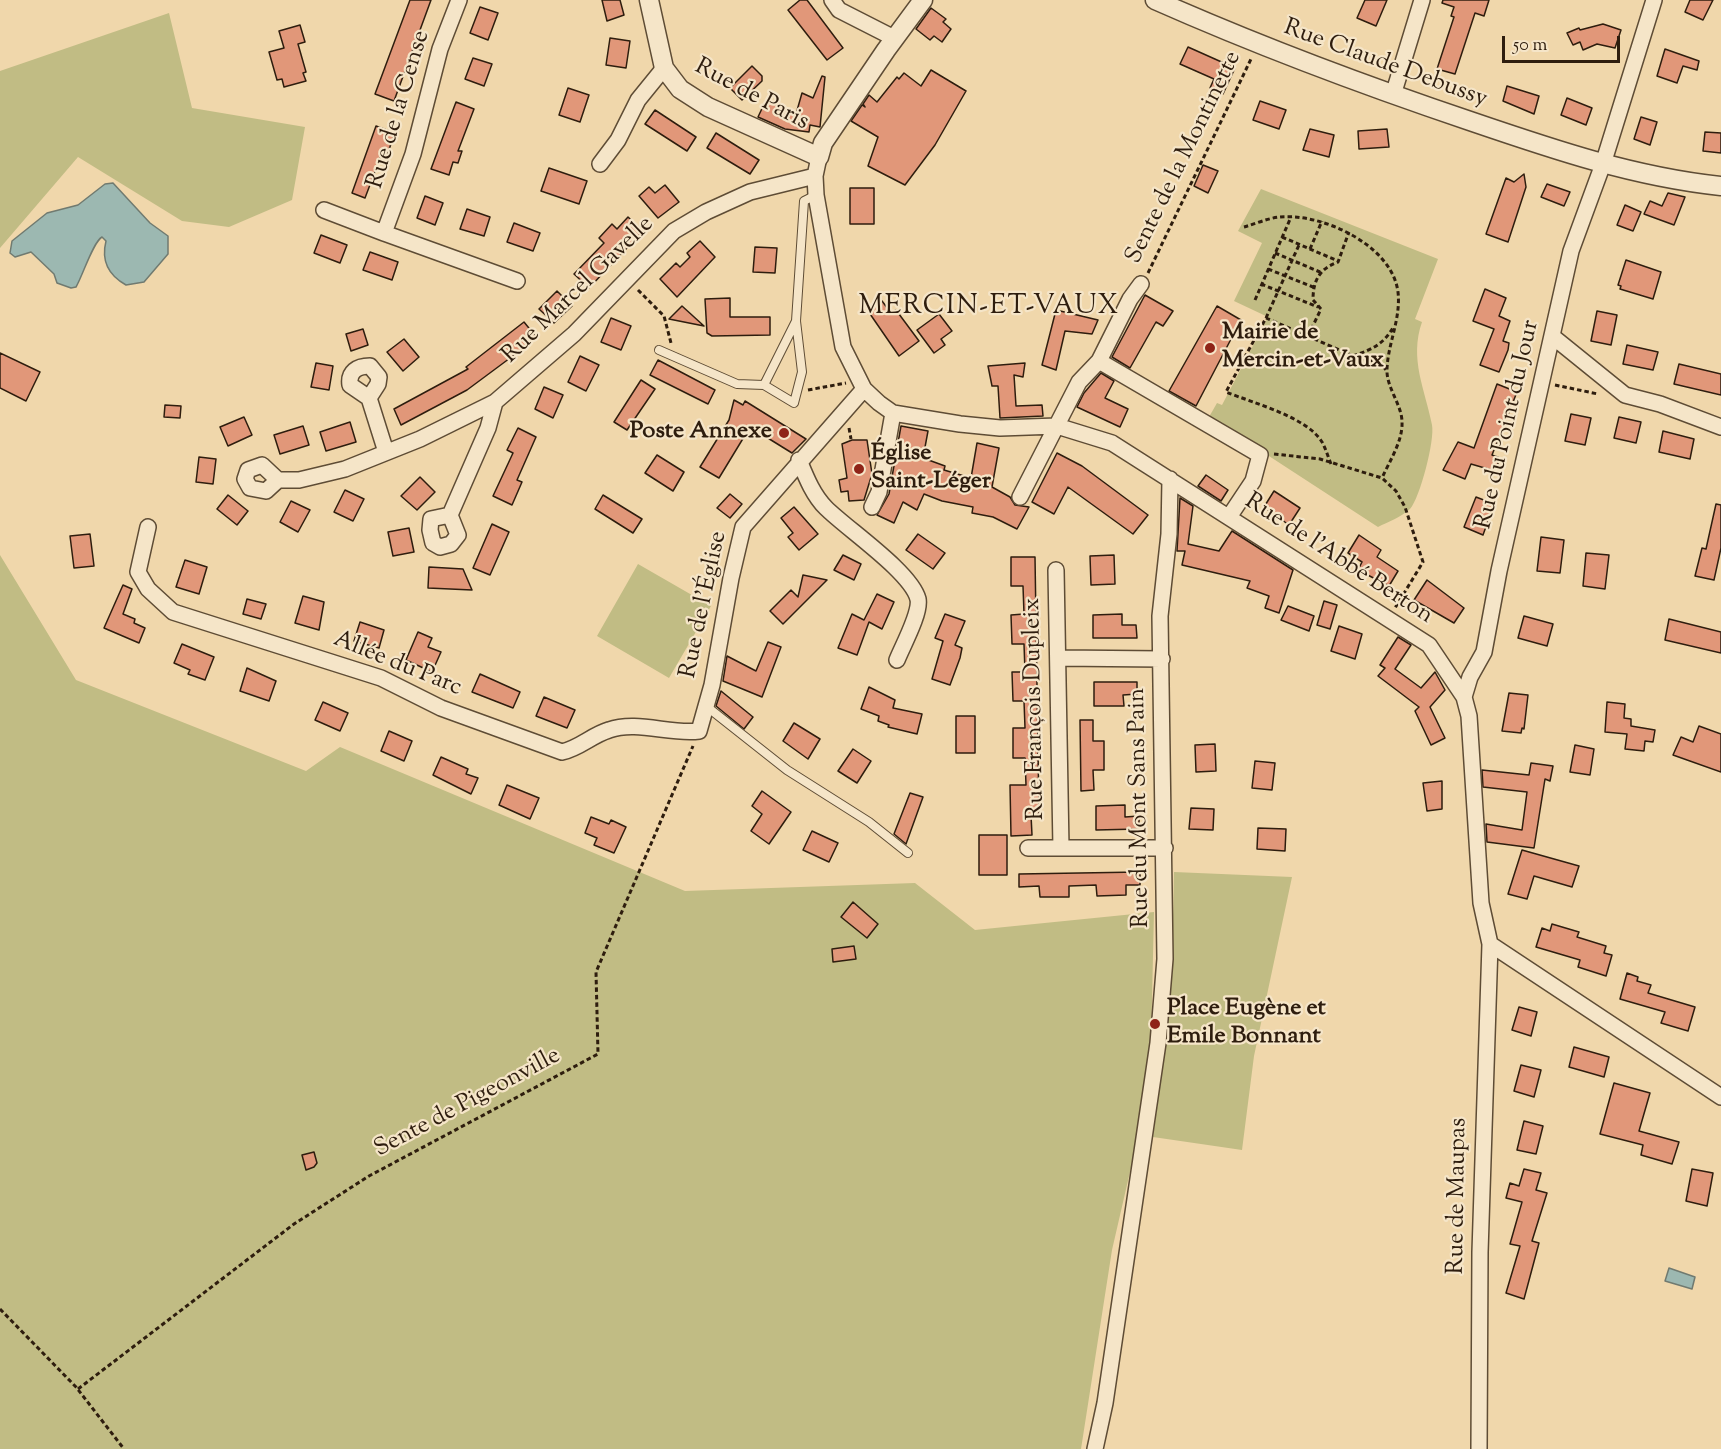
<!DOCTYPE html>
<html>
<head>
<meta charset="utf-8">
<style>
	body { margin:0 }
	#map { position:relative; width:1721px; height:1449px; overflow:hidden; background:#f0d7ab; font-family:"Sorts Mill Goudy",serif }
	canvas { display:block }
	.scale { position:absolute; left:1502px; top:36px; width:118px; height:27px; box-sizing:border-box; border:3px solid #2e1d0e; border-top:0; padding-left:8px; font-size:18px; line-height:21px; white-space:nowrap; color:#2e1d0e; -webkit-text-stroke:4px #f5e5c8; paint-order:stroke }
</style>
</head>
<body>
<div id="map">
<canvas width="1721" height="1449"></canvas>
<div class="scale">50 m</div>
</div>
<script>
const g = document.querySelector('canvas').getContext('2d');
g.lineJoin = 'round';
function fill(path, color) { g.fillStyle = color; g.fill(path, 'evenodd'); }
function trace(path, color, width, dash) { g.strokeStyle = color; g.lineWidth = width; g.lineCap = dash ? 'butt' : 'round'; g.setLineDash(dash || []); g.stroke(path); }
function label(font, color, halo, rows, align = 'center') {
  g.font = font + ' "Sorts Mill Goudy",serif'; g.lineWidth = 4.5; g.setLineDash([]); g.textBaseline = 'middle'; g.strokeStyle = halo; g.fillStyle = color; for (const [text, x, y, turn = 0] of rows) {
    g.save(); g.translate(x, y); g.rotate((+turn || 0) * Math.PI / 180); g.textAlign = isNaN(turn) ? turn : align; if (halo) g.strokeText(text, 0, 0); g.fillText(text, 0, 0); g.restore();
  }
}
const green = new Path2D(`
	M169,13L192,108L305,127L292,200L229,227L182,221L78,157L0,248V71Z
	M1261,189L1438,259L1415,319L1422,322C1409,359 1425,389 1432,425C1435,440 1420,498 1410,509C1401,517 1388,522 1378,527L1209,417L1217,403L1222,405L1268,317L1234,301L1262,243L1238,231Z
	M0,555L76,680L306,771L340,747L685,891L915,883L975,930L1154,912L1151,1044L1138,1137L1112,1250L1081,1449H0Z
	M638,564L711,606L669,678L597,636Z
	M1174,872L1292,877L1254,1056L1242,1150L1153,1137C1166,1048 1173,961 1174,872Z`);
const water = new Path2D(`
	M113,183L150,223L168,236V254L144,282L126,285C108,275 101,261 106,241L102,237C93,242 83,275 76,287L71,288L57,283L54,274L31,252L15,257L10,253L12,241L47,213L78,205L105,184Z
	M1669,1268L1695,1277L1692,1289L1665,1281Z`);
const building = new Path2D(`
	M410,0H431L394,101L375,94Z
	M602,0H620L624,15L607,21Z
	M800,0H807L843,48L827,60L788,10Z
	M1365,0H1387L1376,26L1357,18Z
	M1443,0H1489L1484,16L1475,13L1455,74L1437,69L1454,17L1451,16L1454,7L1442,3Z
	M1690,0H1713L1703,20L1685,12Z
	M480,7L498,13L488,40L470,33Z
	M931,8L946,19L943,22L951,29L942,42L934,36L930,40L916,29Z
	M1603,24L1621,30L1615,48L1597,44L1583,50L1580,42L1573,45L1567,33L1579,28L1580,30Z
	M300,25L305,42L298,44L306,72L303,73L306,81L284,87L282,79L277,80L269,52L284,48L279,31Z
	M610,38L630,41L626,68L606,65Z
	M1188,47L1235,68L1223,94L1210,88L1214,79L1180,64Z
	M1665,49L1699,61L1697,70L1683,66L1677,83L1657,76Z
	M473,58L492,64L484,86L465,79Z
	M752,66L762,76V81L742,100L730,88Z
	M931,70L966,91L935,145L905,185L868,166L878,137L851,121L862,105L865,107L863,104L869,95L877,102L897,77L899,79L904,73L921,86Z
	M822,76L825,77L820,127L810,125L809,132L785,129L758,117L766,100L796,114L802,93L813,98Z
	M1507,86L1539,96L1534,114L1503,101Z
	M568,88L589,95L580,122L559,115Z
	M1567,98L1592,108L1586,125L1561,115Z
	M1260,101L1286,110L1279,129L1253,120Z
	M456,102L474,109L458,151H462L458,163L453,162L449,175L431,169Z
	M655,110L696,137L687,151L645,124Z
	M1641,117L1657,122L1650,145L1634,139Z
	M376,126L395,133L387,155L382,153L365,198L352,193Z
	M1310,129L1334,135L1329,157L1303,150Z
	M1387,129L1389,147L1359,149L1358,131Z
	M1705,132L1721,133V153L1703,151Z
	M716,133L759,160L750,174L707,148Z
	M1203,165L1218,171L1208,193L1194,186Z
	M549,168L587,181L579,204L541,191Z
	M1524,174L1526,187L1508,242L1486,234L1506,178L1514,182Z
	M1547,184L1570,192L1564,206L1541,197Z
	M665,185L679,202L658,218L639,196L649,187L655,193Z
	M850,188H874V224H850Z
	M1668,193L1685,197L1674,225L1644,214L1650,201L1662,206Z
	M425,196L443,203L435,225L417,218Z
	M1625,205L1641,212L1633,231L1617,225Z
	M467,209L490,217L484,236L460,229Z
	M628,217L643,231L589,288L574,274L604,243L599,238L612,224L617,229Z
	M514,223L540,233L533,251L507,242Z
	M321,235L347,245L340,263L314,253Z
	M700,241L715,257L677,297L660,279L676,263L680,267L690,257L687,253Z
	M755,247L777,248L775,273L753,272Z
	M370,252L398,262L392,280L363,270Z
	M1626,260L1661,272L1653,299L1620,289L1621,286L1618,285Z
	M1485,289L1506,298L1499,316L1510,321L1503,341L1509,343L1508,350L1499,372L1480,365L1494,329L1473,321Z
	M557,291L572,306L554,323L539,309Z
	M1145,295L1173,311L1163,326L1156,322L1130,368L1112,357Z
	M730,298V317H770V335L712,336L707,333L705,299Z
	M882,301L891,313L896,310L919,341L899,356L868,311Z
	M682,306L704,326L669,319Z
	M1217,306L1241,320L1196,406L1169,391Z
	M1056,310L1098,320L1092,334L1065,331L1056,370L1042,365Z
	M1597,311L1617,315L1611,345L1591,341Z
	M939,314L952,331L941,339L945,345L934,353L917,330Z
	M611,318L631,326L621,350L601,342Z
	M524,322L537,338L467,390L401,425L394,409L468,369L466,367Z
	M363,329L368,345L351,351L346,334Z
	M404,339L419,357L403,371L387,352Z
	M1627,345L1658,352L1653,370L1623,364Z
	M0,353L40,372L26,401L0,388Z
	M580,356L599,365L586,391L568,382Z
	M658,360L715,390L708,404L650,375Z
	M316,363L333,366L329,390L311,387Z
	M1025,363L1023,377L1014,375L1016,406L1042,405L1043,416L1000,418L998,386H992L988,366Z
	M1679,364L1721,374V395L1674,384Z
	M1101,373L1114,381L1105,398L1128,409L1120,427L1077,407L1084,393Z
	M641,380L655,389L627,430L614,422Z
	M1497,384L1517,392L1492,455L1500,458L1495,471L1471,464L1465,479L1443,470L1458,442L1474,448Z
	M544,387L563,395L553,418L535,409Z
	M734,400L743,405L745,401L806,439L792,453L750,427L719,478L700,467L729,420Z
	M165,405L181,406L180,418L164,417Z
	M1571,414L1591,418L1585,445L1565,441Z
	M244,417L252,435L228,446L220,427Z
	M1619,417L1641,422L1636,443L1614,438Z
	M350,422L356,442L326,451L320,432Z
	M303,426L309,445L280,454L274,435Z
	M901,426L928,431L923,458L945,466L944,470L971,478L977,443L999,448L992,487L1010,497L1015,505L1029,507L1017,529L993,517L972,513L973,507L942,501L924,494L917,510L903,502L894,523L877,515L889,494Z
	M518,428L536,437L517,480L522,482L512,505L493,496L513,453L507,450Z
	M1663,431L1694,439L1690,459L1659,452Z
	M852,440H867L872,474L864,500L849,501L848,491L841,492L839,480L847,478L842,444Z
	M1057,453L1082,466L1148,515L1133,534L1068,487L1054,514L1032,502Z
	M657,455L684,472L673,491L645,473Z
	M199,457L216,459L213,484L196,482Z
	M1206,475L1228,490L1221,501L1198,486Z
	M420,477L435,492L417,510L401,496Z
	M345,490L364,499L353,521L334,512Z
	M1274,491L1300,508L1289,525L1264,507Z
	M730,494L742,504L730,518L717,508Z
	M228,495L248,511L237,525L217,509Z
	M603,495L642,519L633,533L595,509Z
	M1476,497L1494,504L1483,535L1464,527Z
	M1180,498L1193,506L1188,544L1219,551L1232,531L1293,570L1279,613L1265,608L1269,596L1247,588L1250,581L1182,565L1185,551H1177Z
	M291,501L310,510L298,532L280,522Z
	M1716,504L1721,505V548L1714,580L1695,576L1702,548L1706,549Z
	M794,507L818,534L799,550L788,537L793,533L781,518Z
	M492,524L509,532L490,575L473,568Z
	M409,528L414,552L393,556L388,532Z
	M90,534L94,566L74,568L70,536Z
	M918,534L945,553L933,569L906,550Z
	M1359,535L1381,550L1377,557L1398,571L1389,586L1358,570L1362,562L1348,553Z
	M1541,537L1564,540L1560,573L1537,571Z
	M1586,553L1609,555L1605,589L1583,586Z
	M843,555L861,564L854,580L834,570Z
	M1114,555L1115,584L1091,585L1090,556Z
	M1011,557H1035L1039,814L1031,815L1032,835L1011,836L1010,785H1026L1025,758H1013V728H1025L1024,701H1013L1012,672H1025L1024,644H1012L1011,615L1024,614L1023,586H1011Z
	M185,560L207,567L199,594L176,587Z
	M429,567L463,569L472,590L428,588Z
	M803,575L827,580L783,624L770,611L791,590L798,597Z
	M1427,580L1464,608L1454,623L1414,600Z
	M123,585L132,589L123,614L135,619L134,623L145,628L139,643L104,628Z
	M877,594L894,602L882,629L869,622L857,655L838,648L852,614L864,620Z
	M303,596L324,602L319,630L295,623Z
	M247,599L266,604L261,619L243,614Z
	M1324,601L1337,605L1330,629L1317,625Z
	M1288,606L1314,616L1309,631L1281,620Z
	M945,614L965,621L955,645L962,648L960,658L950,685L932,679L943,641L935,638Z
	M1122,614V625H1136L1137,638H1093V615Z
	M1524,616L1553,624L1547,646L1518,638Z
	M1669,619L1721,632V653L1665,640Z
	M360,622L384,630L379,648L354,641Z
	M1339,626L1362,634L1355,659L1331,651Z
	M418,632L432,638L428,647L441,652L432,672L406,660Z
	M1398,637L1411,645L1395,669L1421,688L1435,672L1445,690L1430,707L1445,738L1431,745L1415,711L1419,707L1378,676L1385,668L1380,665Z
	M768,642L781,647L762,697L723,681L727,656L756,671Z
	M182,644L214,657L205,680L188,674L190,670L174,663Z
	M247,668L276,681L269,701L240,691Z
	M480,674L520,692L513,708L472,692Z
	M1094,682H1137V694L1123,695L1124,706H1094Z
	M869,687L895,700L893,708L922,714L917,734L888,727L889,725L878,721L879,716L861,709Z
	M721,691L753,717L744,729L716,706Z
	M1509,693L1528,695L1524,729L1522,728L1521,733L1502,731Z
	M544,697L575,710L567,728L536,716Z
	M323,702L348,713L340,731L315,720Z
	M1607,702L1625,704L1624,718L1631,719V726L1655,730L1653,742L1645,741L1644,751L1625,749L1627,734L1605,732Z
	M956,716H975V753H956Z
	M1080,720H1093V741H1104V770H1093L1094,790L1081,791Z
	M794,723L820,739L808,759L783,741Z
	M1699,726L1721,734V772L1673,755L1681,737L1693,742Z
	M389,731L412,741L404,761L381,751Z
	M1215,744L1216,771L1196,772L1195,745Z
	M1575,745L1594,749L1590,775L1570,772Z
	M853,749L871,761L857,783L838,771Z
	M441,757L468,769L466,774L478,778L471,794L433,775Z
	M1255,761L1275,763L1272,790L1252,788Z
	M1531,763L1553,766L1550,781L1545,779L1534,848L1487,842L1486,824L1522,830L1527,792L1483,787L1482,770L1529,775Z
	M1442,781V809L1427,811L1423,783Z
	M507,785L539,798L530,819L499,805Z
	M762,791L791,812L769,844L751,831L762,814L752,806Z
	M910,793L923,797L906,844L894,834Z
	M1125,805V817L1139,816V829L1096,830V806Z
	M1191,808L1214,809L1213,830L1189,829Z
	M591,817L609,824L611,820L626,827L614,853L594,845L597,838L585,833Z
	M1258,828L1286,829L1285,851L1257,849Z
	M812,831L838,843L829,862L803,850Z
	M979,835H1007V875H979Z
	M1522,850L1579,866L1572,887L1534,876L1527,899L1508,894Z
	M1140,872V885H1126V895L1097,896L1096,885L1069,886V897H1040L1039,886L1019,887V874Z
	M853,902L878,924L867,938L841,917Z
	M1552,924L1579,932L1577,937L1606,946L1604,953L1612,955L1606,976L1578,967L1580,960L1536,947L1542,928L1550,931Z
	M854,946L856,959L833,962L832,949Z
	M1627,973L1638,977L1637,981L1651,985L1648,993L1695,1007L1688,1031L1661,1023L1665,1012L1620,999Z
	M1519,1007L1537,1012L1531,1036L1512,1030Z
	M1574,1047L1609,1057L1604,1077L1569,1067Z
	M1521,1065L1541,1070L1534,1097L1514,1091Z
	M1614,1083L1650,1093L1639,1131L1679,1142L1672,1164L1641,1155L1643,1145L1600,1134Z
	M1524,1121L1543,1126L1536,1154L1517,1150Z
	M314,1152L317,1163L314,1167L306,1170L302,1155Z
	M1524,1169L1541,1173L1536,1190L1547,1193L1532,1241L1539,1243L1524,1299L1506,1293L1520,1246L1510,1244L1522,1202L1506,1198L1510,1183L1519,1186Z
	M1692,1169L1713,1173L1707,1206L1686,1201Z`);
const path = new Path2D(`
	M1244,227C1255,224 1268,218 1280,217C1322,213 1392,245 1398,292C1401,319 1388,343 1387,369C1386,387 1402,405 1402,422C1403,441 1389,462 1382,478
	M1282,237L1338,261
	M1310,249L1322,221
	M1275,253L1320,272
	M1268,269L1313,287
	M1148,273L1252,57
	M1261,284L1318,307
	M638,290L664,316L671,343
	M1255,300L1291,217
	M1266,318L1299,245
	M1308,336L1321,309L1313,300C1313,281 1319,269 1338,262L1349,232
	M1353,356C1373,349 1384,344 1394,326
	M1555,385L1598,394
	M808,390L846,383
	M849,428L851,439
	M1274,454L1320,459L1382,478L1396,491L1405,507L1423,562L1395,608
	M1331,464C1328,457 1326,449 1322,442C1307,417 1253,403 1226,392L1266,318L1353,356L1380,363L1387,371
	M0,1309L76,1387L124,1449
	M78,1389L294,1224L369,1176L598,1054L596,972L693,746`);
const service = new Path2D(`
	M796,321L764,385L794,403L802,372L796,321L804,201L816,195
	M659,350L737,384L764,385
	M706,706L787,770L869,822L908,853`);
const minor = new Path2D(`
	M459,0L440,49L413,154L384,233L517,281
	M832,0L839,10L894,38
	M1393,95L1422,0
	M819,157L815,176L816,195L843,347L864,389L879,403L893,413L960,424L1000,428L1057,426L1112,443L1429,645L1464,697L1469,716L1481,903L1490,944L1721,1097
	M600,164L618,140L638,100L664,68
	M324,210L384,233
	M1552,336L1625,395L1660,404L1721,427
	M1099,361L1260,455L1253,481L1229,517
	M369,398L350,385C348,372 357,366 370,366L379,377L378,384L369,398L386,452
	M799,460C806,477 813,495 826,508C847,529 911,572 918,599C921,613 902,647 897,660
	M278,480L266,491L250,488L245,479L248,470L262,465L278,480H299L345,469L420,439L495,402L574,334L674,231L706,212L750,192L815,176
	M1020,497L1079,382L1099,361L1130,299L1141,284
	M872,507L879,492L893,413
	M450,515L458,535L451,544L440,547L433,543L430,530L431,519L450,515L488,428L495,402
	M148,527L138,572L148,589L173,612L381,678L441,708L562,752C580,748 592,735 609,730C637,720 671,735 699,731L712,685L731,578L743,527L864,389
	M1056,570L1061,848
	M1058,658L1162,659
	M1464,697L1470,677L1484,652L1499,571L1571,251L1603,164L1654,0
	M1028,848H1165
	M1095,1449L1105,1403L1158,1043L1165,959L1160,616L1169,534L1170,479
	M1479,1449L1480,1252L1490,944`);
const tertiary = new Path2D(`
	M649,0L664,68L680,89L708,107L819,157L823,143L886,50L923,0
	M1155,0C1259,46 1363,85 1470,121C1552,149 1634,177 1721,186`);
const markers = [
	[1210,348,6,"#8f2418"],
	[784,433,6,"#8f2418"],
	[859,469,6,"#8f2418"],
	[1155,1024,6,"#8f2418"]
];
const streetNames = [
	["Rue Claude Debussy",1385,65,20],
	["Rue de Paris",751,96,28],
	["Rue de la Cense",400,110,-73],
	["Sente de la Montinette",1185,158,-64],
	["Rue Marcel Gavelle",579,291,-44],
	["Rue du Point du Jour",1509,425,-77],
	["Rue de l'Abbé Berton",1338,560,33],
	["Rue de l'Église",705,605,-78],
	["Allée du Parc",397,665,22],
	["Rue François Dupleix",1036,709,-91],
	["Rue du Mont Sans Pain",1141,808,-91],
	["Sente de Pigeonville",468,1104,-28],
	["Rue de Maupas",1459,1196,-89]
];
const poiNames = [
	["Mairie de",1222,334],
	["Mercin-et-Vaux",1222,362],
	["Poste Annexe",772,433,"right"],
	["Église",871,455],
	["Saint-Léger",871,483],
	["Place Eugène et",1167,1010],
	["Emile Bonnant",1167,1038]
];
const quarterNames = [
	["MERCIN-ET-VAUX",989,308]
];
fill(green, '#c1bc84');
fill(water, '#9cb8b1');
trace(water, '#707a70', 1.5);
fill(building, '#e19779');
trace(building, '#2e1d0e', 1.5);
trace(service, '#5e4c35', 10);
trace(minor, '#5e4c35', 18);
trace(tertiary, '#5e4c35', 21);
trace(path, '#2e1d0e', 3, [4.5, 3]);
trace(service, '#f5e5c8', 8);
trace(minor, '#f5e5c8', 15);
trace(tertiary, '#f5e5c8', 18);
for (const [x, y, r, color] of markers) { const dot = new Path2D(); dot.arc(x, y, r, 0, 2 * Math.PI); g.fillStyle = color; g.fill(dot); trace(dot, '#f5e5c8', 2); }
label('24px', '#2e1d0e', '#f5e5c8', streetNames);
label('bold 24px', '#2e1d0e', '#f5e5c8', poiNames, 'left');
g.letterSpacing = '1.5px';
label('27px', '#2e1d0e', '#f5e5c8', quarterNames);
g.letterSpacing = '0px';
</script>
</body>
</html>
